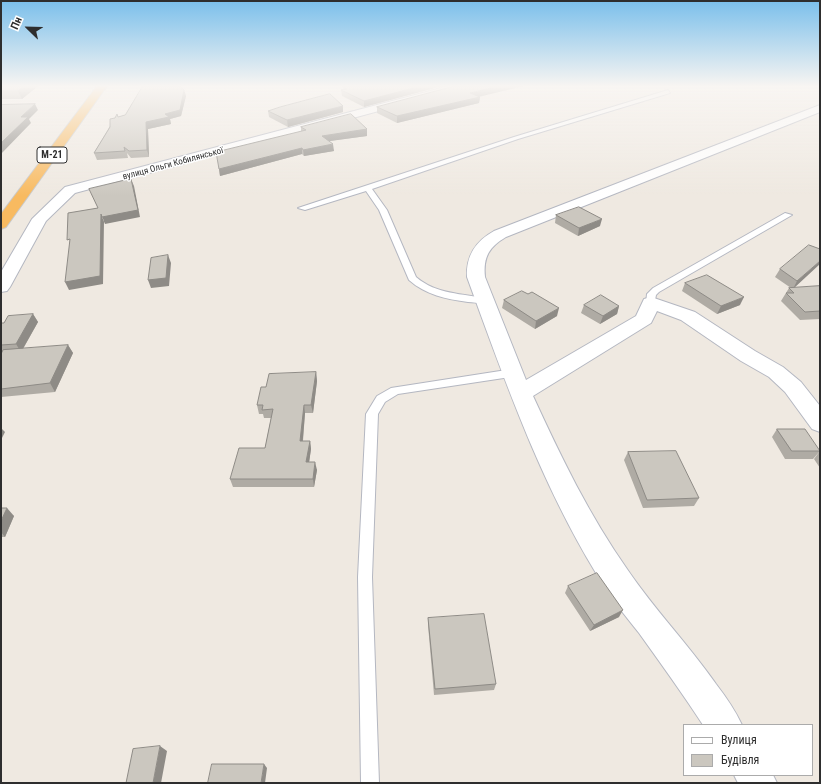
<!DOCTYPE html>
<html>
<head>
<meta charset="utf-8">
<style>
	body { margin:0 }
	#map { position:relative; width:821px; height:784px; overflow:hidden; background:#efe9e1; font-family:"Roboto Condensed",sans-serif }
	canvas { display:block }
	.frame { position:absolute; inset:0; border:2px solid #2e2e2e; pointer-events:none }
	.legend { position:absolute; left:683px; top:724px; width:130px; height:52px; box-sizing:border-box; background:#fff; border:1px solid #ababab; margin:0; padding:5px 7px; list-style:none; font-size:12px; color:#2e2e2e }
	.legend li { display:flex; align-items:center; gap:8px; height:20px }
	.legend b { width:20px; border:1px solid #ababab }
	.north { position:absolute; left:8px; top:8px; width:40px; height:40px; -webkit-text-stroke:3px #fff; paint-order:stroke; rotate:293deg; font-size:11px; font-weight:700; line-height:16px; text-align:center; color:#2e2e2e }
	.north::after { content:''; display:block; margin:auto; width:14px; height:18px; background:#2e2e2e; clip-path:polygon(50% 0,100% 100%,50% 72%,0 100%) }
</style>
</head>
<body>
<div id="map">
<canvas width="821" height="784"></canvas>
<div class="frame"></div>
<ul class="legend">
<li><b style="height:5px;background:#fff"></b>Вулиця</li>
<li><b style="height:11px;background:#cbc7bf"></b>Будівля</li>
</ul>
<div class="north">Пн</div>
</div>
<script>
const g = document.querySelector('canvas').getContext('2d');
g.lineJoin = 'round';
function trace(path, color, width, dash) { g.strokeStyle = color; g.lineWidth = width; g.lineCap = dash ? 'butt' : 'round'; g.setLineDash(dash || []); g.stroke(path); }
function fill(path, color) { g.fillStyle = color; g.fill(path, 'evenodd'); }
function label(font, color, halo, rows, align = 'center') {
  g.font = font + ' "Roboto Condensed",sans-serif'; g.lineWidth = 3; g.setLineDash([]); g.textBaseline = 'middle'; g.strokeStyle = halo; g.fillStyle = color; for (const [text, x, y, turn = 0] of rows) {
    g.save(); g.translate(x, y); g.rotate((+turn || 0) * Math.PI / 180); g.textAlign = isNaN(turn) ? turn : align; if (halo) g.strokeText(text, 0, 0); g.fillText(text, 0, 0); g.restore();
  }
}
const service = new Path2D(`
	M668,90L670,93L518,139L372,189L387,210L416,277C437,295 462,293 487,299V303C481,304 474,302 468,302C446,299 426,295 409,280L379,210L366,191L305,210L298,208L514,137Z
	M785,213L792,215L659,292L656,295L654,305L651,306L646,303L647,294L653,288Z
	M513,369L518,373L517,376L398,394L385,402L378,414L372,577L379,783H361L358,577L366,414L377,396L391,388Z`);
const minor = new Path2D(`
	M449,86H466L464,88L75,193L46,221L10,287L7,291L1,292V272L32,219L65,187Z
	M820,105V112L506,237C489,247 483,257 485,277L526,380L636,316L644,299L651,297L695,312L755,351L783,367L801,382L820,406V432L812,429L785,392L769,377L741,361L681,320L657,311L651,323L533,396C561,457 589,515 627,569C654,609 688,644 716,684C726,697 735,710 742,725H703C683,694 661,664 639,633C628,619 616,605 606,589C544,493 506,384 467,277C466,255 476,241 494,231Z
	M734,775H773L777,783H738Z`);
const trunk = new Path2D(`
	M97,86H107L6,227L1,229V214Z`);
const wall = new Path2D(`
	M1,86H38L22,99H1Z
	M442,86L364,107L342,96L341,90H343V87Z
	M184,90L186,96L181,116L170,119L171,124L148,129L149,157L131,158L127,153L128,158L97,160L94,153L117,114L118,117L125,115Z
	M479,97H480L479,103L397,123L377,113V107Z
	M268,111L343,112L288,127L269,117Z
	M301,127L367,129V136L329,141L334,151L304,156L302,154L220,176L219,169L301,131Z
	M556,215L600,226L578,236L555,223Z
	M820,249L794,288L820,286V319L800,320L781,301L789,288H791L775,277L780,269Z
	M685,283L740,305L717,314L682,291Z
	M528,294L557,316L535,329L502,308L504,300Z
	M584,305L619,306L617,314L600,324L581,313Z
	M33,314L38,322L23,349L68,345L73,353L55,392L1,397V323H4Z
	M316,372L317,381L313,413H305L303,441H310L311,449L309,462L317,470L314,487H233L230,479L265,448L271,418H264L263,414H259L257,405L266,387Z
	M777,429L820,451L813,459H785L772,437Z
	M820,451V468L814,459Z
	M628,452L699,498L694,506L643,508L624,460Z
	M1,508L14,516L5,537H1Z
	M568,586L619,617L590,631L565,593Z
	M428,618L496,684L494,690L434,695L428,625Z`);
const shadedWall = new Path2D(`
	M25,86H38L22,99L18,91Z
	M421,86H442L364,107V101Z
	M500,86H524L470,99V93Z
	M184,90L186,96L181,116L170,119L171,124L148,129L149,157L147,150L146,122L165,114Z
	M480,97L479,103L397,123V116Z
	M35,104L38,110L29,119L31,123L1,154V143L21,117Z
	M343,106V112L288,127L287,120Z
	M367,129V136L323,142L322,136Z
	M333,144L334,151L304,156L303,150Z
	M302,148V154L220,176L219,169Z
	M131,179L134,186L140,217L105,224L102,217Z
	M101,214L104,221L103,284L69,290L65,282Z
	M602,219L600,226L578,236L579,228Z
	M168,255L171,263L169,286L151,288L148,280Z
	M820,261V264L793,289L797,281Z
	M744,297L740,305L717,314L721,306Z
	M619,306L617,314L600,324L603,316Z
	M559,308L557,316L535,329L536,321Z
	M33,314L38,322L21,352L16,344Z
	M68,345L73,353L55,392L50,383Z
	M316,372L317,381L313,413L311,405Z
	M304,405L305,413L302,449L300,441Z
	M1,428L5,432L1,440Z
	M310,441L311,449L308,470L306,462Z
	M315,462L317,470L314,487L313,479Z
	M7,508L14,516L5,537L1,532V521Z
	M623,610L619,617L590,631L594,625Z
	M160,746L167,751L161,783H153Z
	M264,764L267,768L265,783H261Z`);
const building = new Path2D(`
	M1,86H25L18,91H1Z
	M143,86H180L184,90L180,110L165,114L169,117L146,122L147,150L129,151L124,147L125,151L94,153L110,127V119L115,118L117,114L118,117L125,115Z
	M345,86H421L364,101L341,90L347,89L343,87Z
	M455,86H500L470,93L480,97L397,116L377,107Z
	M330,94L343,106L287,120L268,111L280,107Z
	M35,104L21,117H28L1,143V105Z
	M351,114L367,129L322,136L333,144L303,150L302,148L219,169L216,152L306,130L301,127Z
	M131,179L138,210L102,217L101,214L100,276L65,282L70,239L67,240L68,213L98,208L89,189Z
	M579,207L602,219L579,228L556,215Z
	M809,245L820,249V261L797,281L780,269Z
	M168,255L166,278L148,280L151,258Z
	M707,275L744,297L721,306L685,283Z
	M820,286V311L805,312L786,293H794L789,288Z
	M522,291L528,294L532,292L559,308L536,321L504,300Z
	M601,295L619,306L603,316L584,305Z
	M33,314L16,344L1,345V323H4L8,316Z
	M68,345L50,383L1,389V354L3,350Z
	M316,372L311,405H304L300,441H310L306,462H315L313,479H230L239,448H265L273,409L262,410L263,405H257L261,387H266L269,374Z
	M777,429H805L820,451H792Z
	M676,451L699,498L647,500L628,452Z
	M1,508H7L1,521Z
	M597,573L623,610L594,625L568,586Z
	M484,614L496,684L435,689L428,618Z
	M160,746L153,783H126L133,749Z
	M212,764H264L261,783H208Z`);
const farStreetnames = [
	["вулиця Ольги Кобилянської",173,164,-15]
];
const shields = [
	[52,155,30]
];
const shieldNames = [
	["М-21",52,155]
];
trace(service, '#b4b7c1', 2);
trace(minor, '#b4b7c1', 2);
trace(trunk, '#c9c9c9', 2);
fill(service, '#fff');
fill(minor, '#fff');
fill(trunk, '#f8ba60');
fill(wall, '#afaba4');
fill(shadedWall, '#8e8b86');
fill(building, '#cbc7bf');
trace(building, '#8e8b86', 1);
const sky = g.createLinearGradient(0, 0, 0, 196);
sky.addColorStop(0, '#7abfeb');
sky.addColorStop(0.44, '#f8f5f2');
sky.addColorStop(1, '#f8f5f200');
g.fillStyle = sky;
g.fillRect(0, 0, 821, 196);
label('9px', '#2e2e2e', '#fff', farStreetnames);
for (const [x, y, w] of shields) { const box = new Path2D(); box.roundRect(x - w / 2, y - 8, w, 16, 3); g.fillStyle = '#fff'; g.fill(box); trace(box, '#2e2e2e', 1); }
label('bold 10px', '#2e2e2e', null, shieldNames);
</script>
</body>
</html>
